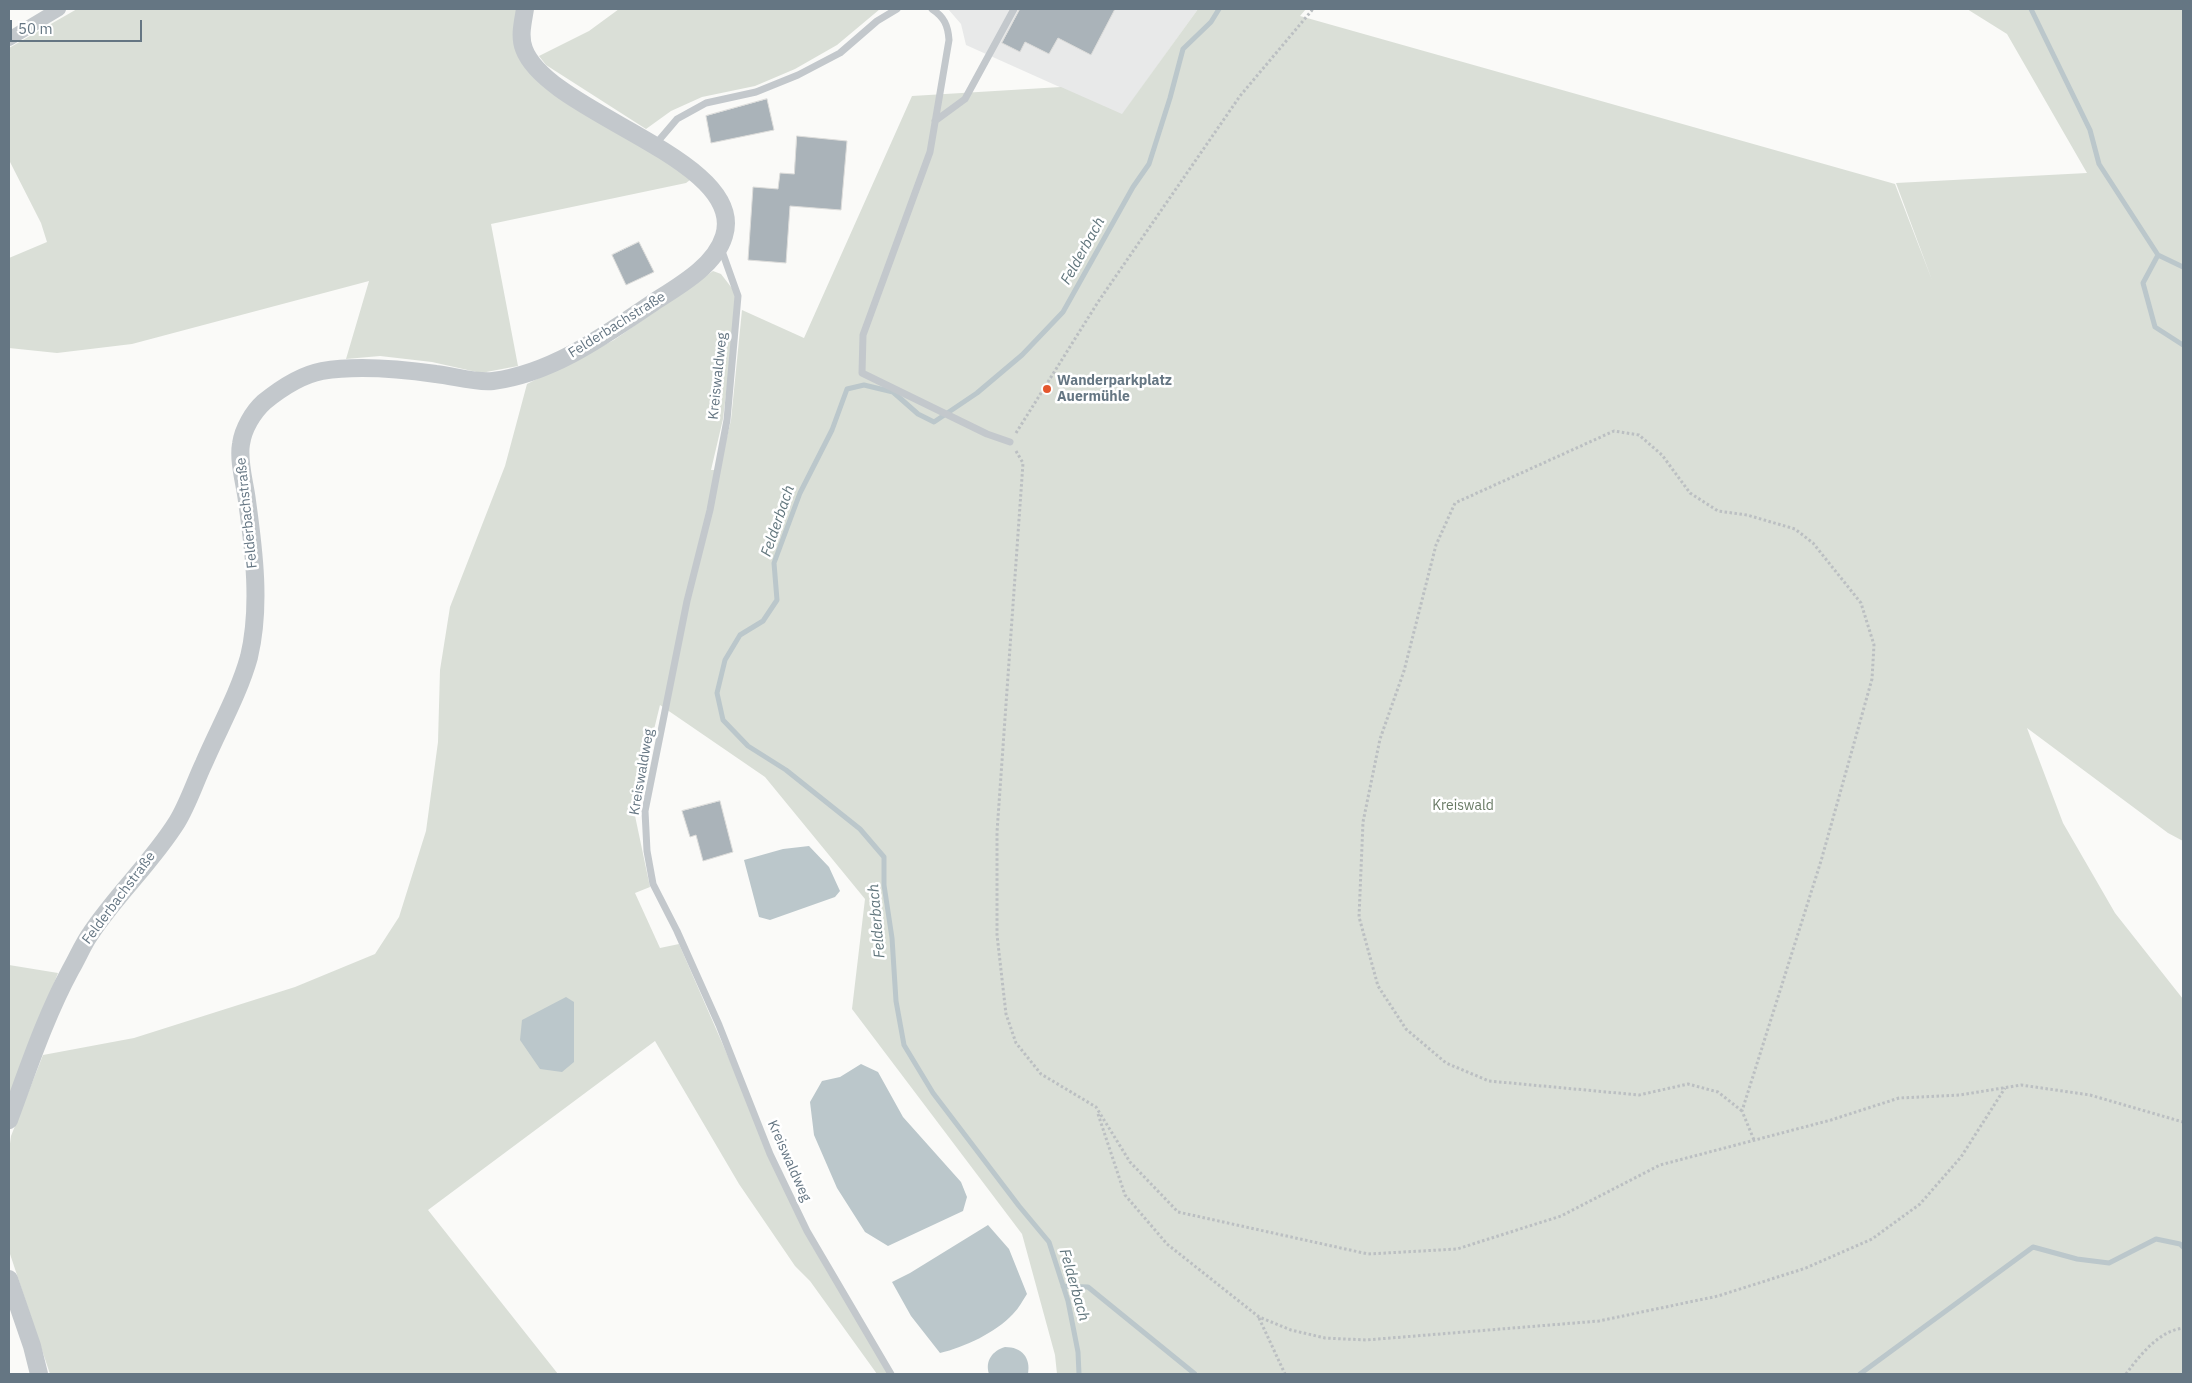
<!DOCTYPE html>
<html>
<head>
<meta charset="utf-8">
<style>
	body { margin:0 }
	#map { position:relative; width:2192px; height:1383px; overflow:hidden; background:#fafaf8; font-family:"IBM Plex Sans",sans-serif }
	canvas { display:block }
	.frame { position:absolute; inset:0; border:10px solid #657683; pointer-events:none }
	.scale { position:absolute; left:10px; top:20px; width:132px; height:22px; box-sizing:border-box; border:2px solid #657683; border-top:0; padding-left:6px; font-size:15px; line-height:18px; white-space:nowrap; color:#657683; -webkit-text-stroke:4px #fff; paint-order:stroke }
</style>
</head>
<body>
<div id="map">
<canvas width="2192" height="1383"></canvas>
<div class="frame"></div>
<div class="scale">50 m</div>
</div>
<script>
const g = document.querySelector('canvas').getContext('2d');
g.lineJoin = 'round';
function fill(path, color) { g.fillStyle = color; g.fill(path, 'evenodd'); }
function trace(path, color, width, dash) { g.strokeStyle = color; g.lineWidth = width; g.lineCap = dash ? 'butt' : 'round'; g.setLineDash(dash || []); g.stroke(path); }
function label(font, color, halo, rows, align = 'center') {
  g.font = font + ' "IBM Plex Sans",sans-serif'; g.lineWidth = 5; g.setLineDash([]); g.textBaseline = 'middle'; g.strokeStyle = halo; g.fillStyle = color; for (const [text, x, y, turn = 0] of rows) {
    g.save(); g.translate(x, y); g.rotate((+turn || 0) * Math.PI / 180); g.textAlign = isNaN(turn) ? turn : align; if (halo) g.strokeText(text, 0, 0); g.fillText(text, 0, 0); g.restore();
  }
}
const built = new Path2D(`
	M948,9H1198L1122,115L966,45L961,24Z`);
const green = new Path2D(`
	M77,9H518L520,57L694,177L686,183L491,224L518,366L481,373L432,362L380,356L346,359L369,281L132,344L57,353L9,348V258L47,242L41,223L9,160V48Z
	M619,9H880L837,45L795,69L755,86L702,97L671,111L646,129L546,65L539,56L589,31Z
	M1198,9H1306L1300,16L1895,184L1932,280L1896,183L2087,173L2007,34L1967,9H2183V841L2168,833L2027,728L2063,823L2115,913L2183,999V1374H1057L1055,1355L1022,1234L852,1009L865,899L765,777L660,705L634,811L650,887L635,893L660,948L679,944L805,1233L889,1374H877L810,1281L795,1266L739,1184L655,1041L428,1210L558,1374H50L9,1251V1151L11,1136L43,1055L134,1038L295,987L375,954L399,917L426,831L438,742L440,670L450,607L505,466L527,384L614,340L713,271L721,274L738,296L723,419L711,470H719L731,420L742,310L804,338L912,96L1061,87L1122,114Z
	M9,965L58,973L9,1100Z`);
const water = new Path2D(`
	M809,846L829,867L840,891L835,897L770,920L759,917L744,860L783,849Z
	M566,997L574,1002V1062L562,1072L540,1069L520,1040L522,1020Z
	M861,1064L878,1072L903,1117L961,1182L967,1197L963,1211L888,1246L865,1232L837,1188L814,1135L810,1102L822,1081L840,1077Z
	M988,1225L1009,1249L1027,1294C1023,1300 1019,1308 1013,1314C995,1333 965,1347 940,1353L911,1316L892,1282L910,1273Z
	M1005,1347C1022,1347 1031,1358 1028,1374H989C985,1361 992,1351 1005,1347Z`);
const stream = new Path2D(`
	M2031,9L2090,130L2099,164L2158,255L2143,283L2155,327L2183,345
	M2158,255L2183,267
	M1063,1286L1088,1287L1195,1374
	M1079,1374L1078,1352L1068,1301L1049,1242L1019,1206L933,1093L904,1045L896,1001L892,938L884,885V857L860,829L786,770L748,746L723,720L717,693L725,660L740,635L763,621L777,600L774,563L800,493L832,430L847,389L864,385L893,392L918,414L934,422L977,393L1022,355L1063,312L1133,187L1149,164L1170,98L1183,49L1211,22L1219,9
	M1860,1374L2033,1247L2077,1259L2109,1263L2156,1239L2180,1244L2183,1247`);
const building = new Path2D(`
	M1020,9H1115L1091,55L1058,38L1049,54L1025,42L1020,52L1002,43Z
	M767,99L774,130L711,143L706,116Z
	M797,136L847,141L841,210L790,206L786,263L748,260L753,187L778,189L780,173L794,174Z
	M639,242L654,272L626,285L612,255Z
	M720,801L733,852L703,861L696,835L690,837L682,811Z`);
const path = new Path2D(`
	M1016,433L1098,302L1240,96L1313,9
	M1016,451L1023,463L997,832V935L1006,1014L1016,1043L1041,1074L1096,1107L1130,1162L1178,1212L1368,1254L1457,1249L1561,1216L1660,1165L1831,1120L1899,1098L1960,1095L2021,1085L2090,1095L2183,1122
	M1742,1111L1718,1092L1688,1084L1639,1095L1489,1081L1446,1063L1406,1029L1378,986L1359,917L1363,822L1380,739L1404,671L1436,545L1455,503L1614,431L1639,435L1662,455L1690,493L1718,511L1747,515L1795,529L1813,543L1861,603L1874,645L1872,679L1821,861L1742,1111L1754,1140
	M1098,1114L1125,1195L1167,1244L1259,1317L1291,1330L1325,1338L1366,1340L1599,1321L1718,1296L1806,1268L1872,1239L1920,1204L1961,1157L2005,1088
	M1259,1318L1285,1374
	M2126,1374C2140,1355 2159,1331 2183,1328`);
const service = new Path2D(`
	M932,9C944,17 948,25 949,40L930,152L863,335L862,373L987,434L1010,442
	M935,121L965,99L1014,9
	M654,146L677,119L706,103L756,92L798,75L840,53L877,21L897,9
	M718,250L723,254L738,296L727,420L710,510L687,601L645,811L647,851L653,884L677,931L719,1025L770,1154L807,1231L891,1374`);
const minor = new Path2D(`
	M9,39L59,9`);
const tertiary = new Path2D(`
	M9,1120C28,1069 45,1017 71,969C78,957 83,944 91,933C117,894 152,862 177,822C188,804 195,782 204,763C219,728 239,693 249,657C261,607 254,551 247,501C245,484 238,461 241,444C243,429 253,412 264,402C280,389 301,375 322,371C357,365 401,369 436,374C454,376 476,383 493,381C553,373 605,335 654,302C679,286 715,266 724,236C748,159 548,114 524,49C519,36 523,22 525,9
	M9,1279L32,1346L39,1374`);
const markers = [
	[1047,389,5,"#e4572e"]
];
const streetNames = [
	["Felderbachstraße",617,325,-32],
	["Kreiswaldweg",718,376,-84],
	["Felderbachstraße",247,513,-96],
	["Kreiswaldweg",642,772,-80],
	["Felderbachstraße",119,898,-53],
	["Kreiswaldweg",789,1161,66]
];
const poiNames = [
	["Wanderparkplatz",1057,381],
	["Auermühle",1057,397]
];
const parkNames = [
	["Kreiswald",1463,806]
];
const waterNames = [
	["Felderbach",1083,251,-61],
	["Felderbach",778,521,-71],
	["Felderbach",877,921,-95],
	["Felderbach",1074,1285,74]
];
fill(built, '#e8e9e9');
fill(green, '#dadfd7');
fill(water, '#bbc7cb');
trace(stream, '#bbc7cb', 5);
fill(building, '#aab3b9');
trace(building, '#dcdcda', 1);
trace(path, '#bbbfc2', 3, [2.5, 2.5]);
trace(service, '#c3c8cc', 7);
trace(minor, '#c3c8cc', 14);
trace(tertiary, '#c3c8cc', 18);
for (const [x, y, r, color] of markers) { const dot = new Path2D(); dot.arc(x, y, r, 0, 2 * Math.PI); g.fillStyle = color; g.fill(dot); trace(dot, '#fff', 2); }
label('14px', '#657683', '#fff', streetNames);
label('bold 14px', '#657683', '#fff', poiNames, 'left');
label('14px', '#687a64', '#fff', parkNames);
label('italic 15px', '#60757c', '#fff', waterNames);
</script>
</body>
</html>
